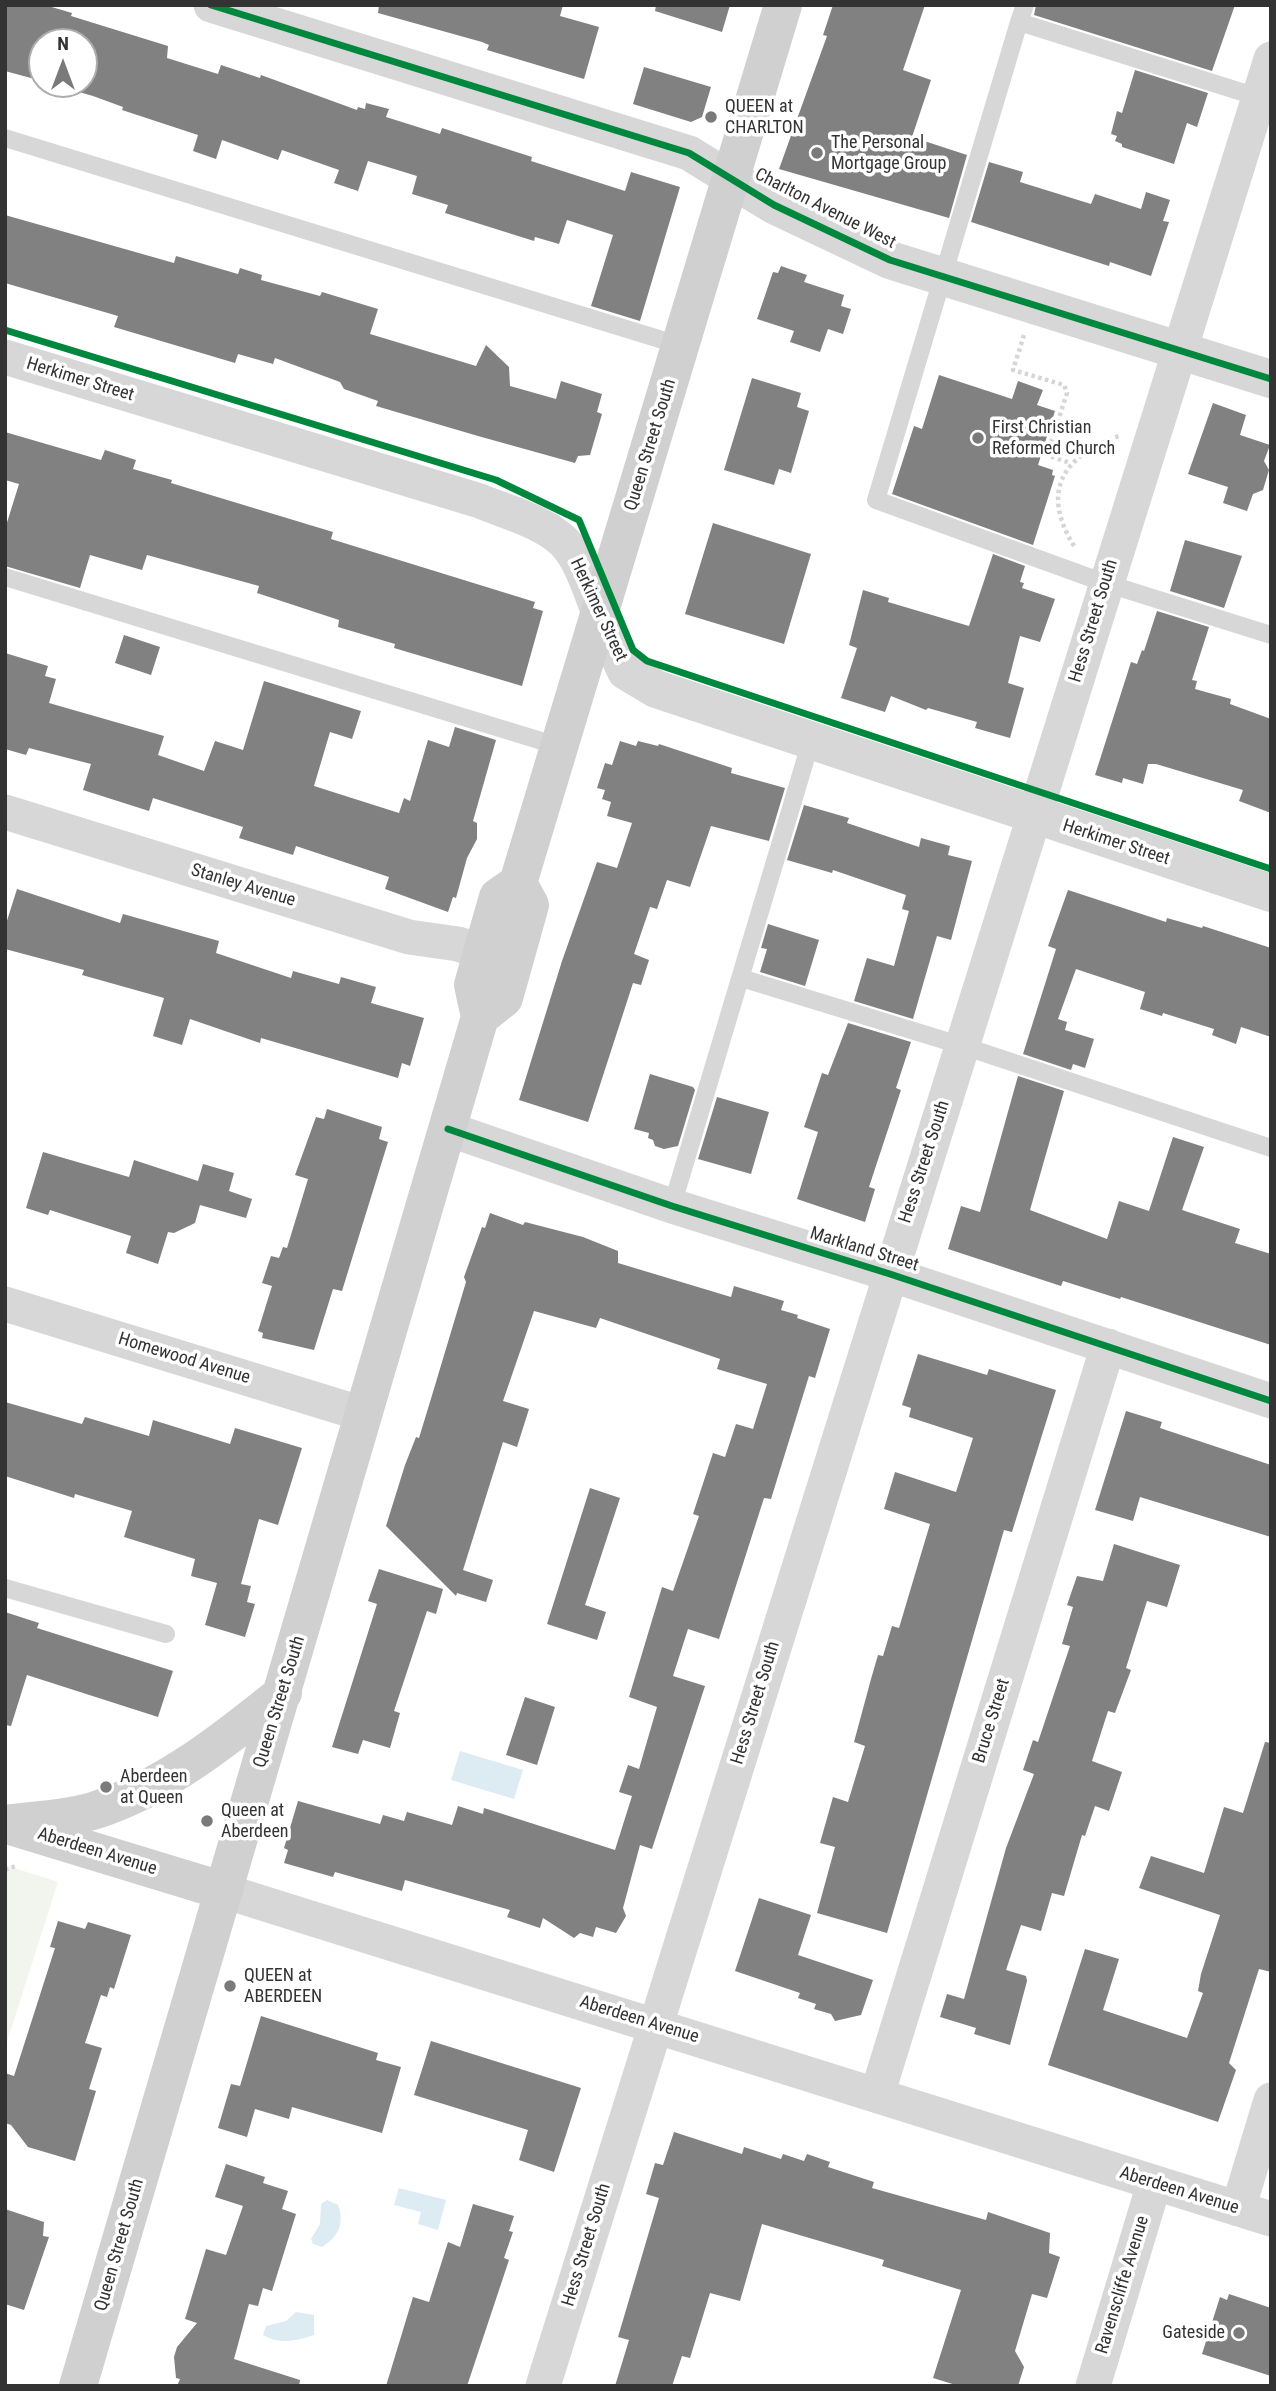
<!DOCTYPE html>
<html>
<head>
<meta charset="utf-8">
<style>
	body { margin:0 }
	#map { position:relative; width:1276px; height:2391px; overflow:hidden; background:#fff; font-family:"Roboto Condensed",sans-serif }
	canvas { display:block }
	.frame { position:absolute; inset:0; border:7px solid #333; pointer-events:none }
	.north { position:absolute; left:28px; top:28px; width:70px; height:70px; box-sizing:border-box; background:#fff; border:2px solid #adadad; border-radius:50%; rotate:0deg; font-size:19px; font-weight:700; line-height:28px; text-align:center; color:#333 }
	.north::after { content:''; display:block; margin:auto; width:24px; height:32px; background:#7a7a7a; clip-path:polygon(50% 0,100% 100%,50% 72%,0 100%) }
</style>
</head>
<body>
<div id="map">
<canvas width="1276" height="2391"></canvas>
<div class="frame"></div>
<div class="north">N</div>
</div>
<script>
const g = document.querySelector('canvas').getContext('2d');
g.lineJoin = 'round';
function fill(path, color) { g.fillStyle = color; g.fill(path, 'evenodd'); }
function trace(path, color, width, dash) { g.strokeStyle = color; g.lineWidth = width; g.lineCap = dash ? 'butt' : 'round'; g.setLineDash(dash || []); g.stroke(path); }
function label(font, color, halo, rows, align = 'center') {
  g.font = font + ' "Roboto Condensed",sans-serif'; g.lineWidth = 7; g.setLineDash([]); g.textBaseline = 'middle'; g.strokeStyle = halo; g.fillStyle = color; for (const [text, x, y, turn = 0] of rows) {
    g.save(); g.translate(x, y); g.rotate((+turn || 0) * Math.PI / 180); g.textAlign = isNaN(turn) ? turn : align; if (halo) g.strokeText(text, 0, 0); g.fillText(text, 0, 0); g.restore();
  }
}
const green = new Path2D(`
	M5,1865L58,1882L5,2048Z`);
const water = new Path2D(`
	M460,1751L523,1770L514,1799L451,1780Z
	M399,2188L446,2200L438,2230L418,2224L421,2212L394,2205Z
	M327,2200L338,2205C345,2224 338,2237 322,2247L313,2244L311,2239L320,2224L321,2204Z
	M296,2312L314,2315V2335C297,2341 279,2345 263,2335L266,2326L286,2321Z`);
const building = new Path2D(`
	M5,5H45L72,13L71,16L168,46L167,58L218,74L221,65L260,78L261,75L357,110L358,107L365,109L366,103L389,109L386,117L440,134L442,128L532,157L531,161L625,191L631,172L680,187L640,321L591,306L613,235L567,220L559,244L535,237L534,241L445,213L448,205L412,194L417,176L368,161L358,191L334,183L339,170L282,150L278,160L222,140L216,159L193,151L198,135L122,110L123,107L93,96L51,84H84V42H42V81L5,71Z
	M379,5H563L560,16L599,27L584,79L487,50L489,45L482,42L378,13Z
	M656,5H730L722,32L655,11Z
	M833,5H925L903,70L931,80L912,137L967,155L949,218L779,169L827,36L823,35Z
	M1036,5H1235L1212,71L1034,15Z
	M644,67L711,87L702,117L691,122L633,104Z
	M1135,70L1208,93L1197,127L1187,123L1174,164L1122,147V144L1115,141L1117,136L1111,134L1117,111L1122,113Z
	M989,162L1023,172L1020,182L1091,204L1095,194L1141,209L1146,192L1170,200L1163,221L1169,222L1151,276L1110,262L1109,266L971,222Z
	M5,215L174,263L176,256L238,274L240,268L262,275L261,280L320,296L322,292L378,309L370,334L476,366L486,345L509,367L510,386L556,399L561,381L602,394L597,412L602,414L590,455L578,456L575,463L478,436L376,406L378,401L344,389L340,382L275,358L273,364L238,354L235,363L114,327L118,316L5,283Z
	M781,266L807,275L804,282L844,295L841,306L851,309L843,334L828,329L820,352L790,342L794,331L757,319L773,272L778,273Z
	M939,375L1012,399L1018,381L1043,390L1037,405L1055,411L1038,465L1053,470L1052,475L1055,476L1033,545L892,494L914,426L922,429Z
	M752,378L801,393L797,407L809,411L791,473L779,469L774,485L724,470Z
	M1213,403L1246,415L1240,435L1270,445L1264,461L1269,470L1263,490L1253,494L1247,511L1223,503L1228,487L1188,474Z
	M5,432L101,460L105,450L136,460L133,469L172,480L171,483L333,532L331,539L535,602L533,608L543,611L522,686L394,648L395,644L338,627L339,620L257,593L259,586L147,555L142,570L90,555L80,588L5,566V529L19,484L5,480Z
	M713,523L811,554L784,644L685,614Z
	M1185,540L1242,556L1224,608L1170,591Z
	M993,554L1025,566L1020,582L1024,583L1022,588L1055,599L1040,642L1020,636L1008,683L1024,688L1010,738L975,728L977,722L928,708L926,710L891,696L885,712L841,698L857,648L849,645L863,590L889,598L888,602L969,626Z
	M1157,611L1209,627L1192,680L1197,681L1195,689L1231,699L1230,704L1271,719V813L1239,801L1243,790L1156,764H1148L1143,784L1123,778L1122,783L1095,775L1131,662L1137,664L1142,650L1144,651Z
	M124,635L160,647L151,675L115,663Z
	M5,653L48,666L45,676L56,679L49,703L164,736L158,755L204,771L215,741L243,750L264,681L361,711L352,739L330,732L314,786L399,813L404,798L410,801L428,740L449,747L455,727L496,740L473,821L477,823V839L467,858L456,898L453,897L448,912L385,889L389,877L296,846L293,855L239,838L243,827L153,798L149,811L83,790L91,764L29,748L26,755L5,749Z
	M620,741L636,746L638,741L658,746L659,744L732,768L731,773L785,788L769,841L711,826L690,887L667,880L657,909L650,907L634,954L649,960L641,985L633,983L588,1122L519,1100L562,961L597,862L617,868L632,823L607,816L611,802L602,799L605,790L597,788L605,763L612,765Z
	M804,805L849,818L847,823L919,847L921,838L950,846L948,855L972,861L951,940L937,936L913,1019L854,1001L867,958L894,966L909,911L902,909L906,895L833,870L832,873L787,860Z
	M17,889L120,923L123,914L219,941L216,953L291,978L293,971L339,984L341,977L376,987L371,1003L424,1018L410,1066L402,1063L398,1078L261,1038L260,1043L190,1019L182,1045L153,1036L164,998L82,975L84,970L5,949V927Z
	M1068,890L1166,922L1167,918L1202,928L1203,926L1271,948V1037L1241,1027L1236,1044L1212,1035L1214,1029L1163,1013L1162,1016L1140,1009L1145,992L1076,969L1058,1019L1067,1022L1065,1030L1094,1039L1085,1068L1073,1064L1071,1070L1023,1054L1056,949L1048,946Z
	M768,924L819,940L805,986L760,972L767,949L761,948Z
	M848,1023L911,1042L896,1088L901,1090L869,1187L875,1189L865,1222L797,1199L818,1132L804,1127L822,1073L828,1075Z
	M650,1074L693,1087L695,1090L678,1146L664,1149L655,1146L653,1140L648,1138L649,1133L634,1129Z
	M1018,1076L1064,1091L1030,1210L1107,1239L1119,1201L1149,1211L1173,1137L1204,1147L1182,1210L1240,1229L1235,1243L1271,1254V1345L1121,1297L1120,1299L1063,1281L1061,1286L948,1249L961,1206L980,1212Z
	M717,1097L769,1112L751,1174L698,1159Z
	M327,1109L382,1127L379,1139L388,1142L342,1291L333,1289L314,1350L262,1338L263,1333L258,1331L272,1286L262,1283L271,1256L279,1258L283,1247L287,1248L308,1179L295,1175L316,1117L324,1119Z
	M43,1152L129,1177L134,1160L198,1181L203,1164L234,1173L229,1191L252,1199L246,1218L200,1205L195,1223L174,1233L168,1232L158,1264L126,1253L131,1236L50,1210L48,1215L26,1208Z
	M490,1213L523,1225L525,1222L583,1237L618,1251V1263L731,1297L734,1286L784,1301L781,1310L798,1315L797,1318L830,1329L815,1378L809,1376L771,1499L764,1498L719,1639L688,1629L673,1676L705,1686L652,1849L640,1845L623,1908L626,1916L616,1933L596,1927L593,1937L580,1933L574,1938L543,1918L540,1928L507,1917L510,1910L405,1880L402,1891L335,1872L333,1877L284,1863L288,1850L284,1848L298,1801L380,1824L383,1815L404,1821L407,1812L452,1825L458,1806L483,1814L484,1808L615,1850L632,1796L619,1792L628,1765L639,1769L657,1707L629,1697L662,1587L673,1591L699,1516L693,1514L713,1453L725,1457L736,1424L753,1429L767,1384L717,1369L720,1359L600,1318L596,1328L534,1311L503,1401L529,1409L517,1447L503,1442L463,1570L493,1580L486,1602L457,1593L456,1596L386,1526L405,1465L416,1437L419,1438L433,1392L466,1282L464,1277L482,1227L485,1228Z
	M918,1354L987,1375L989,1369L1056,1390L1012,1532L1004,1530L887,1933L817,1913L835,1847L820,1843L833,1797L848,1802L865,1746L854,1742L871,1679L878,1655L883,1656L892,1626L899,1628L930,1524L884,1509L895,1472L956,1492L973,1438L909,1417L911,1408L902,1405Z
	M5,1402L82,1424L85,1417L149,1436L153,1420L230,1444L235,1428L302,1448L278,1525L259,1519L241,1584L251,1586L247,1602L255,1604L245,1637L205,1625L217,1583L191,1576L195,1559L124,1537L132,1511L75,1494L74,1498L5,1476Z
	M1126,1411L1162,1422L1160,1428L1271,1465V1537L1140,1497L1133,1521L1095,1510Z
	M590,1488L620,1498L585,1605L606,1612L597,1640L547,1624Z
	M1114,1544L1180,1565L1167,1607L1147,1601L1126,1668L1131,1670L1115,1713L1108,1711L1092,1761L1122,1772L1109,1811L1095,1806L1085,1836L1082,1835L1064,1896L1052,1893L1041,1931L1021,1925L1006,1970L1026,1976L1027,1981L1010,2045L974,2034L976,2028L940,2017L947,1994L964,1999L1006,1848L1034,1774L1023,1770L1033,1740L1038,1742L1070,1646L1062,1644L1073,1607L1067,1605L1077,1576L1103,1581Z
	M379,1569L443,1589L436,1614L427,1611L394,1711L400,1713L390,1748L363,1740L358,1754L332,1747L377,1604L368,1601Z
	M5,1612L39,1623L37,1628L173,1671L158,1717L27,1675L11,1726L5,1725Z
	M525,1697L555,1707L537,1765L506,1755Z
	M1265,1742L1271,1743V1972L1259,1969L1229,2063L1236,2070L1218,2122L1048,2065L1085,1949L1119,1959L1103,2010L1187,2038L1203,1993L1198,1991L1201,1974L1220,1915L1139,1888L1151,1856L1204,1873L1224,1807L1243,1813Z
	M759,1898L811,1915L798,1955L873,1980L861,2015L835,2021L831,2014L814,2009L816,2004L798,1998L800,1993L735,1971Z
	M58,1921L85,1929L88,1922L131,1935L114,1989L110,1987L107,1997L101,1995L85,2043L102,2048L89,2089L96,2091L75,2161L28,2147L11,2125L5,2123V2073L14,2076L55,1948L50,1947Z
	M261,2016L378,2053L376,2060L401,2067L382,2133L292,2107L289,2119L255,2109L247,2137L218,2128L231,2084L240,2086Z
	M431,2041L581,2088L554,2172L519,2160L528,2130L414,2095Z
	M674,2132L742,2154L744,2147L781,2159L783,2154L804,2161L807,2154L830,2162L828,2167L874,2182L872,2188L986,2220L988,2212L1050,2233L1049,2253L1060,2257L1047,2298L1032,2294L1015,2351L1024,2367L1018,2386H959L933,2378L961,2290L882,2266L884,2260L762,2224L740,2301L710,2293L690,2358L682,2356L672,2386H615L629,2340L618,2337L659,2198L646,2194L655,2163L663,2165Z
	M226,2164L265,2177L263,2183L288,2191L282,2209L296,2214L272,2291L263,2288L258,2306L249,2304L234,2359L300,2380L299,2386H177L180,2379L176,2378L174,2357L177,2347L197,2323L185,2319L206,2249L226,2255L243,2206L215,2197Z
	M473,2204L514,2216L509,2231L513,2232L504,2258L509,2260L467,2386H386L413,2297L429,2302L448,2242L460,2247Z
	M5,2209L44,2222L43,2236L49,2237L24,2310L5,2304Z
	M1229,2294L1271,2308V2376L1202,2354L1220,2297L1227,2300Z`);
const path = new Path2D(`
	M1024,335L1013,370L1064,385L1067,393L1047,455L1070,463
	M1074,546C1040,491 1063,456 1119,436
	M5,1870L18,1865`);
const service = new Path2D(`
	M1019,22L1025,5
	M1264,99L1019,22L876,500L1105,583L1271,635
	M5,138L682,346
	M5,577L558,746
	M741,978L963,1046L1271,1148
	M672,1206L811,741
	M5,1588L166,1634`);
const minor = new Path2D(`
	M211,5L689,153L731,179
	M5,357L480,501C506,512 542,521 563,541C581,558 590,591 599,613
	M5,812L409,937L458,944L483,952
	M448,1129L672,1206L890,1274L1271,1401
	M5,1304L363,1414
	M224,1891L1271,2219
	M877,2095L1108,1346
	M1238,2209L1271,2100
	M543,2386L1271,59
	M1093,2386L1154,2184`);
const tertiary = new Path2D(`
	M731,179L774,205L890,260L1271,379
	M599,613L626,671L656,689L1271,893`);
const secondary = new Path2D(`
	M480,1017L504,998L530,905L518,883
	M5,1824C34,1820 68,1819 96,1810C166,1787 226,1739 283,1693
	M14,1827L224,1891
	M78,2386L480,1017L473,985L498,897L518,883L783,5`);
const cycleway = new Path2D(`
	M211,5L689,153L774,205L890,260L1271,379
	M5,330L496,480L579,520L633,650L647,661L1271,869
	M448,1129L672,1206L890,1274L1271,1401`);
const markers = [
	[711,117,7,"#7a7a7a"],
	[817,153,7,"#7a7a7a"],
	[978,438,7,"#7a7a7a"],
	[106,1787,7,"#7a7a7a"],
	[207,1821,7,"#7a7a7a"],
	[230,1986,7,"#7a7a7a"],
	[1239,2333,7,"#7a7a7a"]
];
const poiNames = [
	["QUEEN at",725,107],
	["CHARLTON",725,128],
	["The Personal",831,143],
	["Mortgage Group",831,164],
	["First Christian",992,428],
	["Reformed Church",992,449],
	["Aberdeen",120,1777],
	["at Queen",120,1798],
	["Queen at",221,1811],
	["Aberdeen",221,1832],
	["QUEEN at",244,1976],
	["ABERDEEN",244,1997],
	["Gateside",1225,2333,"right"]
];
const streetNames = [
	["Charlton Avenue West",825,209,27],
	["Herkimer Street",80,380,17],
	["Queen Street South",651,445,-73],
	["Herkimer Street",598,610,65],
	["Hess Street South",1094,621,-73],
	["Herkimer Street",1116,843,18],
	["Stanley Avenue",243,886,17],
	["Hess Street South",925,1162,-72],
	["Markland Street",864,1250,17],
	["Homewood Avenue",184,1359,17],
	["Queen Street South",280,1702,-73],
	["Hess Street South",756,1703,-73],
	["Bruce Street",992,1721,-73],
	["Aberdeen Avenue",97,1852,17],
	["Aberdeen Avenue",639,2020,17],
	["Aberdeen Avenue",1179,2191,17],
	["Queen Street South",120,2245,-74],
	["Hess Street South",587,2245,-73],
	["Ravenscliffe Avenue",1123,2285,-73]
];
fill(green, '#f1f5ed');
fill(water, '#ddebf3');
fill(building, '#818181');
trace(path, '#d6d6d6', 4.5, [3.5, 3.5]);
trace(service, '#d7d7d7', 18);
trace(minor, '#d7d7d7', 35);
trace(tertiary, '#d7d7d7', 38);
trace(secondary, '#d0d0d0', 38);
trace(cycleway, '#00873e', 7);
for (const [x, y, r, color] of markers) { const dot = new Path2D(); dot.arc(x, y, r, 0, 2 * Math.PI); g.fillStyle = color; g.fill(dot); trace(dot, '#fff', 2.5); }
label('18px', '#333', '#fff', poiNames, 'left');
label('18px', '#333', '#fff', streetNames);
</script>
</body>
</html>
